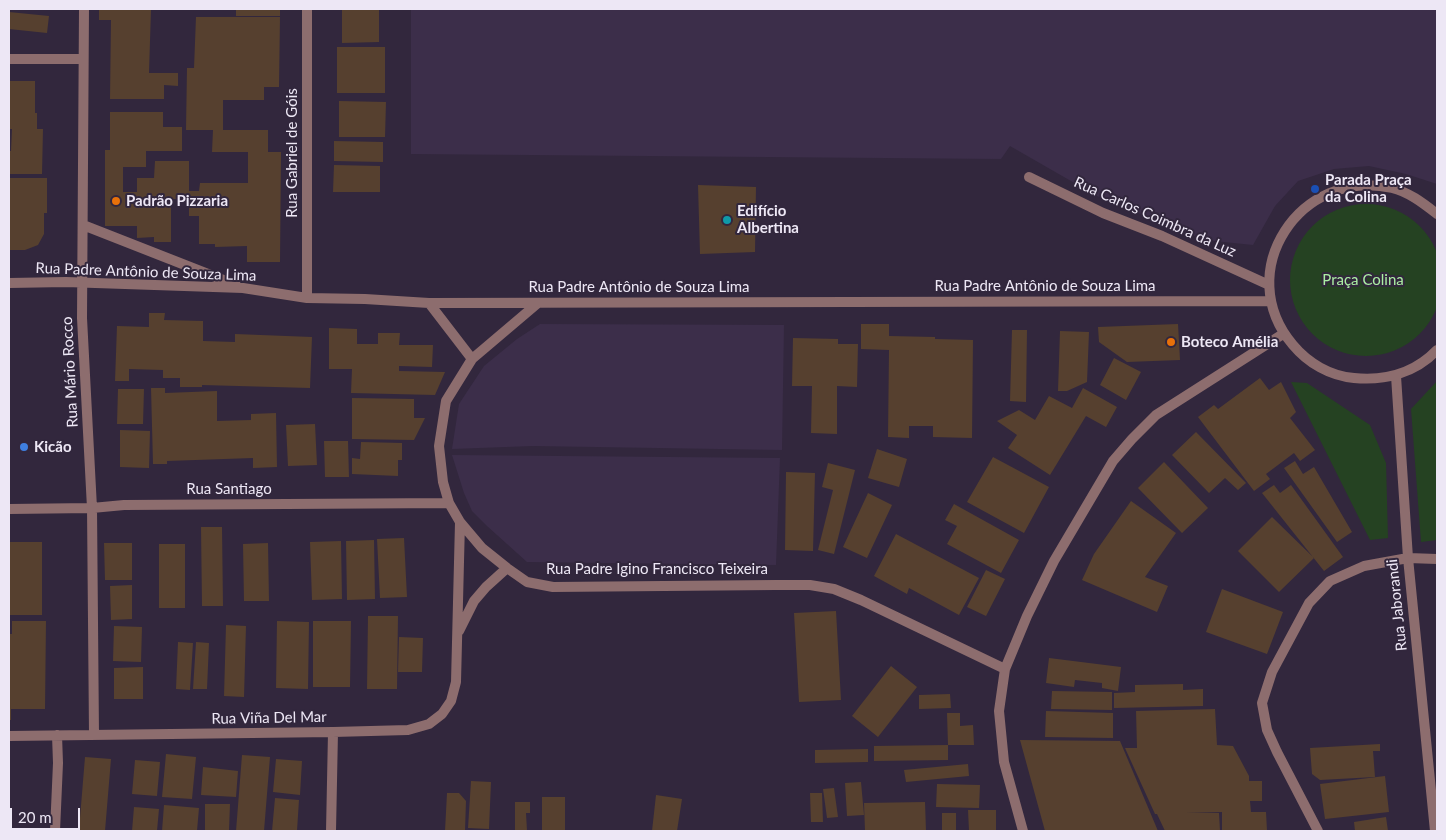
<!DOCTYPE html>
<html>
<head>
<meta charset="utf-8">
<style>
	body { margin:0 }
	#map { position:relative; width:1446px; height:840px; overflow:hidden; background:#32273d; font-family:Lato,sans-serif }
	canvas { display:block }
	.frame { position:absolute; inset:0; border:10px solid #ede7f5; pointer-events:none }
	.scale { position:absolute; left:10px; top:808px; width:70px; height:22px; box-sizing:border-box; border:2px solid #ede7f5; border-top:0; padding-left:6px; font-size:15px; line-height:18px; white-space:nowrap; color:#ede7f5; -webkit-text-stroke:4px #32273d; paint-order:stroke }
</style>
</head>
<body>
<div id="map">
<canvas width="1446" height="840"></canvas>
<div class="frame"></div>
<div class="scale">20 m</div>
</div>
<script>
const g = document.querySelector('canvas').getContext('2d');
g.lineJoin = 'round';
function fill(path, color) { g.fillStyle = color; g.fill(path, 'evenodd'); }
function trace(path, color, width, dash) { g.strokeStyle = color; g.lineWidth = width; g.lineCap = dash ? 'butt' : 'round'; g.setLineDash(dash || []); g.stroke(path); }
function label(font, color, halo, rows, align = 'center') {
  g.font = font + ' Lato,sans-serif'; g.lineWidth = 4; g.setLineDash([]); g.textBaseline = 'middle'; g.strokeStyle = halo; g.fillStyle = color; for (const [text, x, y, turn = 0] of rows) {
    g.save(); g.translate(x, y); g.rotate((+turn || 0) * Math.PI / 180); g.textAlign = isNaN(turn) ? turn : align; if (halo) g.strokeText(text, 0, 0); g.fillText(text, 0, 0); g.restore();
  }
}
const built = new Path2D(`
	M411,9H1437V184L1406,174L1369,166L1334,169L1298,181L1275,206L1253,245L1204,240L1097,196L1010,146L1001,159L411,154Z
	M540,324L784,325L782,450L533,446L452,449L459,404L484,366L517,339Z
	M452,455L780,458L776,565L527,562L487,526L472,511L464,493Z`);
const green = new Path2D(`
	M1290 280a76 76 0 1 1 152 0a76 76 0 1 1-152 0Z
	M1437,381V540L1421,542L1411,409Z
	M1291,382L1307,383L1370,425L1386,463L1388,538L1370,540Z`);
const building = new Path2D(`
	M99,9H151L149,73H178V86L164,85V99H110L111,20H99Z
	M236,9H280V16H236Z
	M342,9H379V42L342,43Z
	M9,12L49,16L47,33L9,29Z
	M196,17H280L279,87H264V100H223V130H268V152H281L280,262H247V246L215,247V244H199V216H189V199H171V242H154V237L137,238V226H105V150H110V112H163V127H182V151H146V167H123V192H137V178H154L155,161H189V191H199L200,183H248V152H212L213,130H186L187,68H194Z
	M337,47H385V93H337Z
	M9,81H35V113H37V129H43L42,174H9V151H11L12,129H9Z
	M339,101L386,102L385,137H339Z
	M334,141L383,142V162L334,161Z
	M334,165L380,166V192H333Z
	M9,178H47V213H44V234L38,245L25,250H9Z
	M698,185L756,187L755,252L700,254Z
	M149,313H165L164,320L203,321V341L235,342V334L312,337L310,388L202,385V387H180V378H163V370L129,369V381H115L117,326L149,327Z
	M861,324H889V336L935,337V339L973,340L972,438L933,437V426H909V438L888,437L889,350L861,349Z
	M1178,324L1180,360L1127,362L1099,342L1098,327Z
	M329,328L357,329V344H378V333H400L399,345H433L432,367L399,366V371L445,372L435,395L351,393L352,369H329Z
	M1012,330H1027L1026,402L1010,401Z
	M1060,331L1089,332L1087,382L1067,391H1058Z
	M793,338L838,339V344H858L857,387L837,386V434L811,433L812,386H792Z
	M1114,358L1141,372L1126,400L1100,385Z
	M1260,378L1269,390L1281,382L1296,412L1290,418L1315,450L1300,461L1294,453L1266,474L1270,479L1254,491L1198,417L1214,405L1218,409Z
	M151,388H165V393L217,391V421L251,420V414L276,413L277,467L253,468V458L167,461V464H153Z
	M1083,388L1117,407L1106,427L1086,416L1050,475L1008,448L1017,435L997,421L1019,410L1035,420L1049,396L1072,408Z
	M118,389H144L143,424H117Z
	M352,398L414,399V418H425L414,440L352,439Z
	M315,424L317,465L288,466L286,425Z
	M120,430L150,431L149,468L120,467Z
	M1196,432L1246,483L1238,490L1225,478L1209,493L1172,455Z
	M324,441H348L349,477H325Z
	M361,442L402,443V460H398V476L352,474V458L360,459Z
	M877,449L907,459L899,487L868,478Z
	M993,457L1049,487L1024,533L967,502Z
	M1295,461L1303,474L1314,467L1352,532L1337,542L1284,468Z
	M1164,462L1208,508L1182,533L1138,488Z
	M828,463L855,470L834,554L818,550L833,490L822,487Z
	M786,472L815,473L813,551L785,550Z
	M1274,485L1280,493L1291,485L1343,557L1324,571L1262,493Z
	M868,493L892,505L867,558L843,547Z
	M1131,501L1176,533L1145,577L1168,586L1157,612L1082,580L1094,554Z
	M954,504L1019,540L1001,573L947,544L957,526L945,520Z
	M1272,517L1314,558L1279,592L1238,551Z
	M201,527H222L223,606H202Z
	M896,534L979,578L959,615L909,588L907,594L874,576Z
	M404,538L407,597L380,598L377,539Z
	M374,540L375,599L347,600L346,541Z
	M341,541L342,599L312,600L310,542Z
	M9,542H42V615H9Z
	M104,543H132V580H105Z
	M268,543L269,601H244L243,544Z
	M159,544H185V608H159Z
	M986,570L1005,579L986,616L967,607Z
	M132,585V619L111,620L110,586Z
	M1222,589L1283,612L1267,654L1206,632Z
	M836,611L841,700L799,702L794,613Z
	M368,616H398L397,689H367Z
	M12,621H46L45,709H11V720H9V634H12Z
	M277,621L309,622L308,689L276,688Z
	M313,621H351L350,687H313Z
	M226,625L246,626L244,697L224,696Z
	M114,626L142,627L141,662L113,661Z
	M399,637L423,638L422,672H398Z
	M178,642L193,643L190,690L176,689Z
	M196,642L209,643L207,689H193Z
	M1049,658L1121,667L1118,691L1102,688V683L1075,680L1074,687L1046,683Z
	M891,666L917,687L878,737L852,716Z
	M143,667V699H114V668Z
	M1183,684V690L1203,689V706L1114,708V693L1135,692V685Z
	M1052,691L1112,692V710L1051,709Z
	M950,694L951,708L919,709V695Z
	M1215,709L1217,745L1233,746L1249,776V781H1262V801H1250L1251,812H1266L1267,831H1222V812L1186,813H1219L1220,831H1165L1157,814H1155L1125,748H1137L1136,711Z
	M1046,711L1113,713V738L1045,737Z
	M947,713H960V726L973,725L974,745H948Z
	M1020,740L1120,741L1158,831H1045Z
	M1380,744V751H1373L1375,777L1320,780L1312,774L1310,748Z
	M948,745V760L874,761V746Z
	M868,749V762L815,763V750Z
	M166,754L196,757L192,799L162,797Z
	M242,755L270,757L264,831H236Z
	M85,757L111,759L105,831L79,830Z
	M276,759L302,761L300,795L273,792Z
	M135,760L160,762L157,796L132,794Z
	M968,764L969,776L906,782L904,770Z
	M203,767L238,771L236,797L201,795Z
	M1385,776L1389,812L1325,819L1320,784Z
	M471,781L491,782L489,829L468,828Z
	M861,782L864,815L847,816L845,783Z
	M937,784L980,785L979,808L936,807Z
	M834,788L838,817L827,818L823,789Z
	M447,793H459L466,801L465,831H445Z
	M810,793H822L823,822H811Z
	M656,795L682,799L677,831H652Z
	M542,797H565V831H542Z
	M275,798L299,800L297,831H272Z
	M515,802H530V813H526L527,831H515Z
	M925,802L926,831H865L864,803Z
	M205,804H230L229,831H205Z
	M164,805L199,808L197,831H162Z
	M134,807L159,809L157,831H132Z
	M968,810H996V831H969Z
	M942,813H956V831H942Z
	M1386,817L1388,831H1355L1354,822Z`);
const street = new Path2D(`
	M84,9L82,318L92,508L94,735
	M307,9V298
	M9,59H83
	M1029,177L1103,213L1162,236L1269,285
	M1437,214C1424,204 1409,192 1392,188C1300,167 1231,272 1293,345C1308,363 1330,376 1354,378C1385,381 1415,373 1437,350
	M83,225L236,285
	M9,283L66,282L243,288L307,298L365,299L429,303L1271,301
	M429,303L472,359
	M538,303L472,359L446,401L439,446L443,482L449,503L460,522L482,548L507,568L527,582L553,587L775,585H810L834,589L861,600L1005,669
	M1396,376L1408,558L1435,831
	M9,509L92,508L124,505L449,503
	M459,631L474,601L486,587L507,568
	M9,736L333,732L408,730L429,724L442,714L451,701L456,682L460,522
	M55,831L58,763L57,735
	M331,831L333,732
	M1023,831L1004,762L999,711L1005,669L1027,616L1054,561L1113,461L1132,439L1156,415L1283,334
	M1318,831L1277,752L1267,730L1262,703L1272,672L1309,603L1330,581L1364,566L1408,558L1437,559`);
const markers = [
	[1315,189,5,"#1a4fb4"],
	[116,201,5,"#e8710a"],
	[727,220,5,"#0f9aa8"],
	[1171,342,5,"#e8710a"],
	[24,447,5,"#3f7fe0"]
];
const streetNames = [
	["Rua Gabriel de Góis",292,153,-90],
	["Rua Carlos Coimbra da Luz",1155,217,24],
	["Rua Padre Antônio de Souza Lima",146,272,2],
	["Rua Padre Antônio de Souza Lima",1045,286],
	["Rua Padre Antônio de Souza Lima",639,287],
	["Rua Mário Rocco",70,372,-93],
	["Rua Santiago",229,489],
	["Rua Padre Igino Francisco Teixeira",657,569],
	["Rua Jaborandi",1397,605,-96],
	["Rua Viña Del Mar",269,718,-1]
];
const poiNames = [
	["Parada Praça",1325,180],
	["da Colina",1325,197],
	["Padrão Pizzaria",126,201],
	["Edifício",737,211],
	["Albertina",737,228],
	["Boteco Amélia",1181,342],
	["Kicão",34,447]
];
const parkNames = [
	["Praça Colina",1363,280]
];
fill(built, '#3c2e4a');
fill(green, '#254222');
fill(building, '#56402f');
trace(street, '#8d6d6e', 10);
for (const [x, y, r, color] of markers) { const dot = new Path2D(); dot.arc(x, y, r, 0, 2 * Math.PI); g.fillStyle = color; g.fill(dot); trace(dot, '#32273d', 2); }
label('15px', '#ede7f5', '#32273d', streetNames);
label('bold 15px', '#ede7f5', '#32273d', poiNames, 'left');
label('15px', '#abeea3', '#32273d', parkNames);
</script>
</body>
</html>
